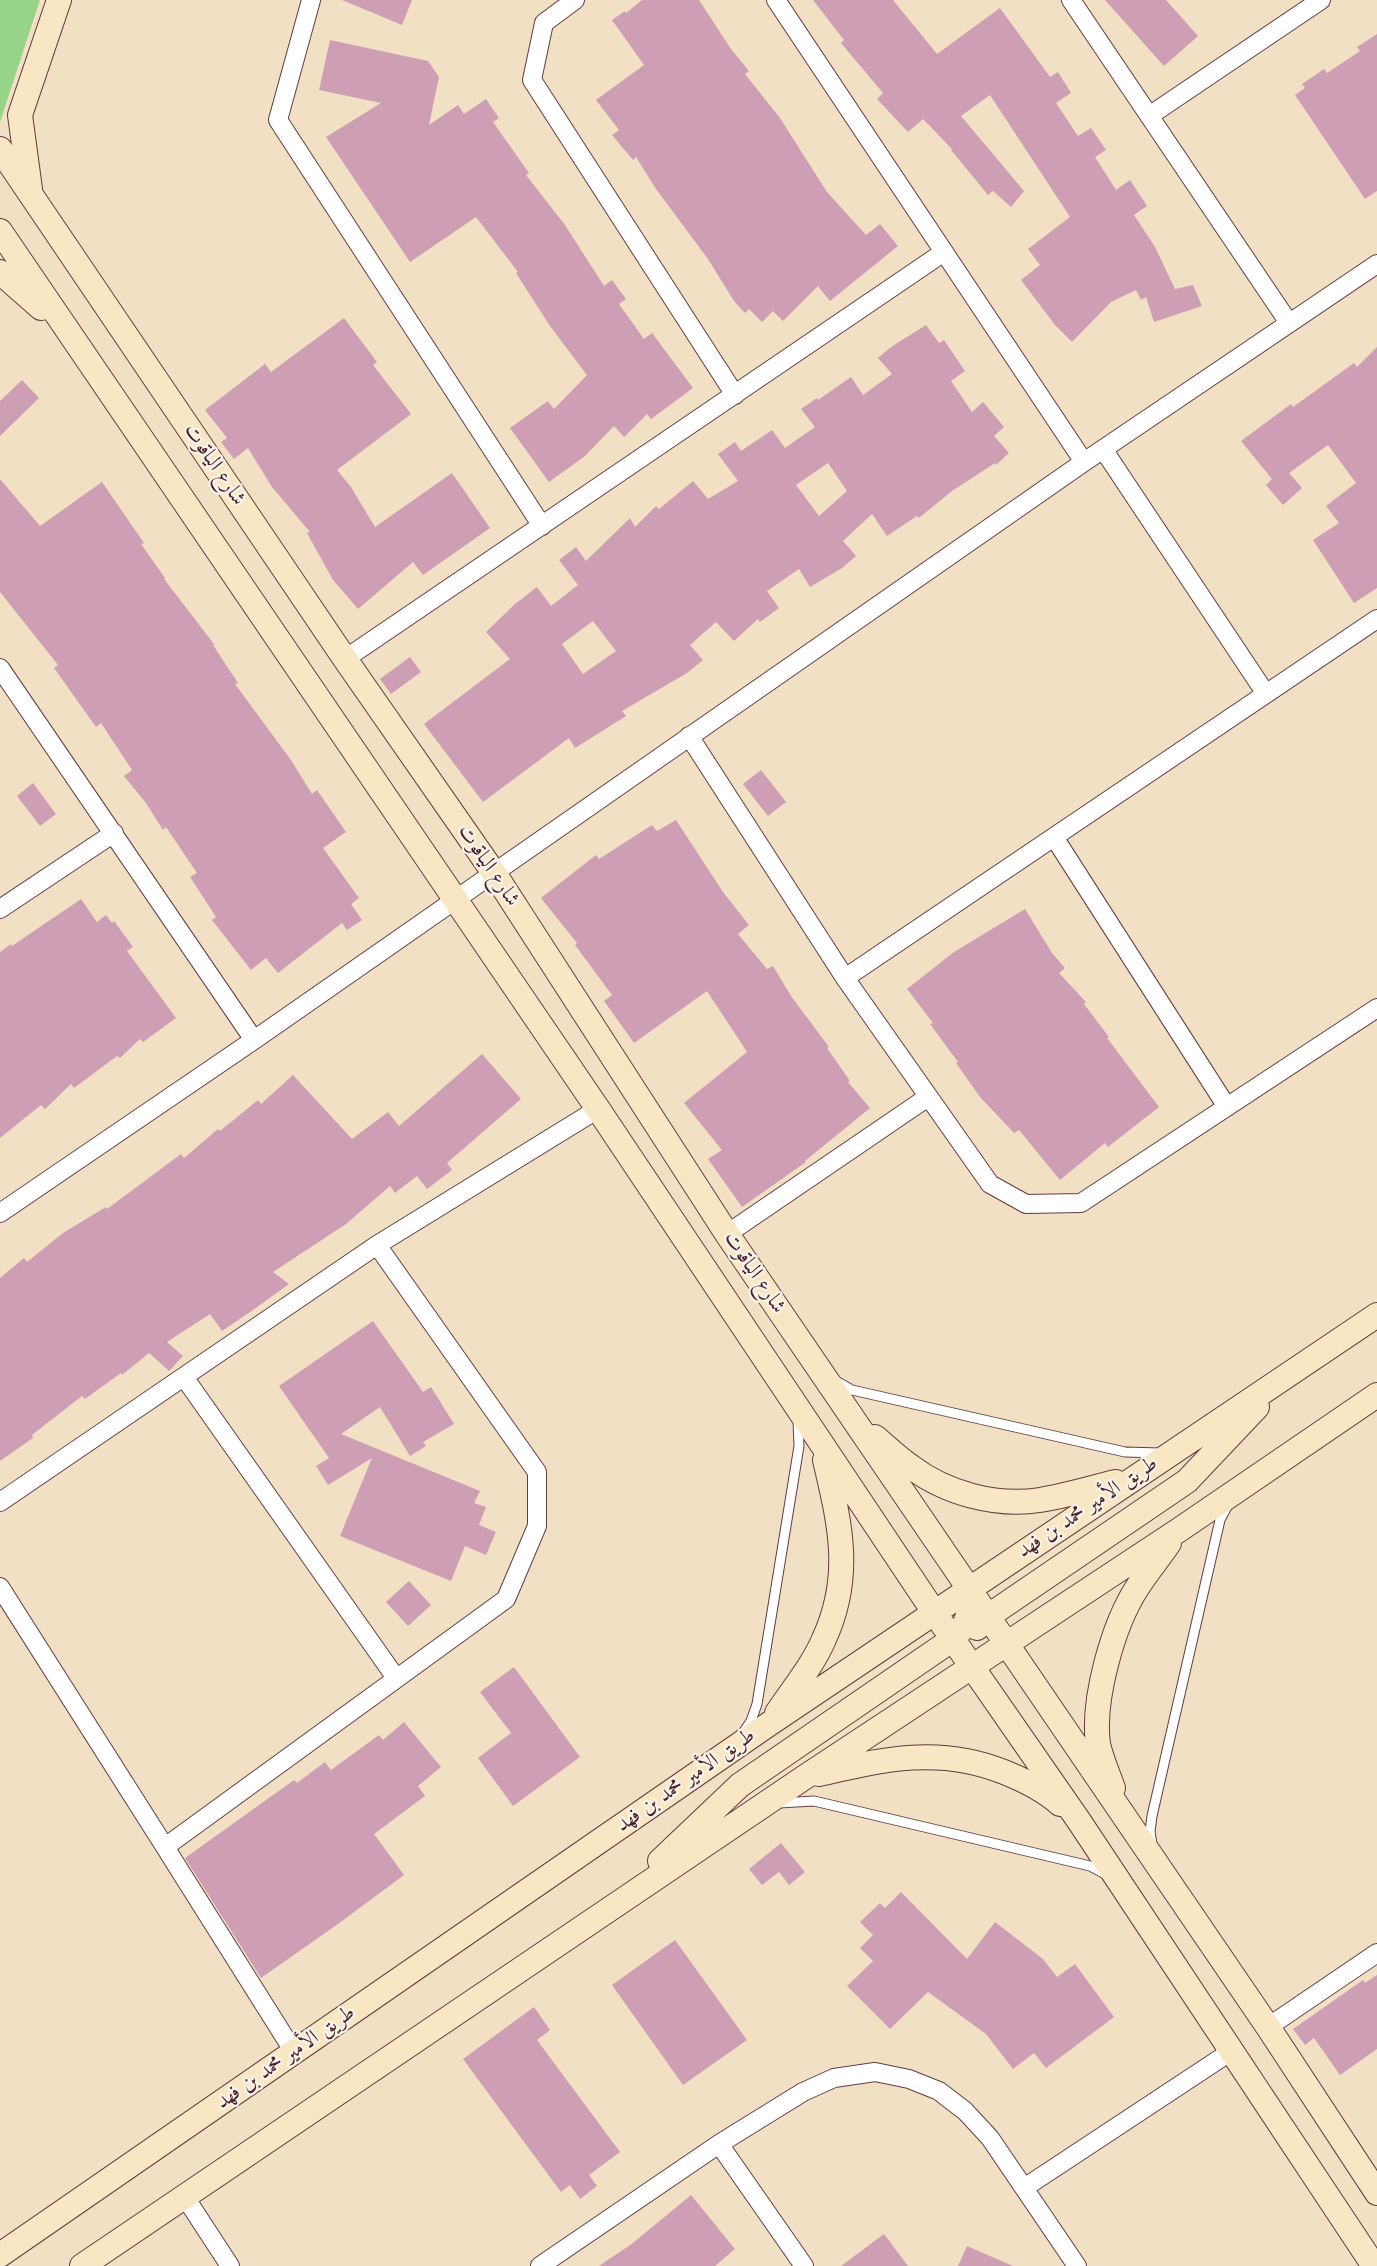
<!DOCTYPE html>
<html>
<head>
<meta charset="utf-8">
<style>
	body { margin:0 }
	canvas { display:block; background:#f1e0c3 }
</style>
</head>
<body>
<canvas width="1377" height="2266"></canvas>
<script>
const g = document.querySelector('canvas').getContext('2d');
g.lineJoin = 'round';
function fill(path, color) { g.fillStyle = color; g.fill(path, 'evenodd'); }
function trace(path, color, width, dash) { g.strokeStyle = color; g.lineWidth = width; g.lineCap = dash ? 'butt' : 'round'; g.setLineDash(dash || []); g.stroke(path); }
function label(font, color, halo, rows, align = 'center') {
  g.font = font + ' Cardo,Amiri,serif'; g.lineWidth = 4.5; g.setLineDash([]); g.textBaseline = 'middle'; g.strokeStyle = halo; g.fillStyle = color; for (const [text, x, y, turn = 0] of rows) {
    g.save(); g.translate(x, y); g.rotate((+turn || 0) * Math.PI / 180); g.textAlign = isNaN(turn) ? turn : align; if (halo) g.strokeText(text, 0, 0); g.fillText(text, 0, 0); g.restore();
  }
}
const green = new Path2D(`
	M0,0H40L0,122Z`);
const building = new Path2D(`
	M342,0H412L402,25Z
	M642,0H699L731,49L749,71L745,74L780,118L827,192L866,235L880,224L898,246L830,301L818,286L783,321L773,311L762,322L749,309L745,313L734,301L708,259L656,189L636,157L633,160L612,135L619,130L596,100L644,65L612,20L625,11L626,13Z
	M813,0H893L937,54L1000,8L1050,77L1058,72L1071,93L1056,103L1078,136L1091,128L1106,150L1095,157L1116,190L1130,180L1147,206L1134,215L1155,247L1175,289L1193,285L1202,306L1154,322L1146,297L1141,300L1136,290L1111,302L1072,342L1055,325L1021,280L1040,265L1028,249L1070,217L990,95L961,116L1024,191L1011,207L993,191L988,195L951,150L952,149L923,119L908,132L877,99L883,93L841,43L844,40Z
	M1105,0H1166L1198,36L1164,66Z
	M1377,34V191L1365,199L1295,95L1305,88L1302,84L1324,69L1327,73L1360,51L1357,47Z
	M330,40L428,61L439,77L429,125L458,105L464,114L486,99L499,118L493,122L529,173L526,175L565,225L604,286L612,280L626,299L619,304L644,339L652,333L693,388L651,419L647,414L624,437L614,426L585,456L549,482L510,428L548,401L554,409L587,375L550,326L516,273L518,272L476,217L410,262L326,137L381,103L319,90Z
	M344,318L377,362L373,365L411,414L337,470L351,487L375,527L452,473L490,528L423,575L413,562L358,609L333,580L307,533L310,532L272,487L248,448L234,459L221,442L227,438L205,410L265,364L271,372Z
	M926,325L939,343L944,340L965,371L951,381L972,412L983,402L1004,427L994,436L1009,453L996,465L995,463L952,491L919,518L917,516L887,536L872,514L843,541L856,556L842,568L810,587L799,569L767,591L779,608L760,622L758,619L734,641L716,622L690,645L703,660L687,673L622,711L626,716L575,748L569,738L483,802L424,724L510,659L486,632L515,604L537,587L551,606L578,585L559,560L576,547L586,561L630,518L635,527L656,506L659,509L693,481L708,499L738,481L718,454L735,442L741,451L772,430L785,448L815,427L801,409L817,398L818,400L851,377L863,395L892,374L878,358L891,347ZM828,463L847,491L819,516L796,485ZM593,621L616,651L583,674L562,644Z
	M1377,347V588L1354,603L1313,540L1339,523L1326,506L1356,483L1328,445L1289,473L1302,488L1283,505L1266,485L1272,479L1241,441L1291,404L1293,407L1354,363L1357,367Z
	M22,380L39,398L0,436V401Z
	M0,479L40,526L102,482L144,543L141,544L165,578L164,579L214,644L213,645L238,683L235,684L291,760L312,794L317,790L346,832L323,848L359,898L351,904L362,920L347,930L342,923L278,973L266,958L251,970L212,920L216,917L190,877L197,873L166,827L163,830L146,803L124,776L132,770L101,723L96,727L54,668L58,665L0,592Z
	M410,657L421,672L391,694L380,679Z
	M761,770L786,802L768,816L743,784Z
	M33,783L56,814L40,826L17,796Z
	M676,820L723,892L749,925L738,934L767,969L773,966L791,996L829,1047L827,1048L850,1081L848,1082L870,1108L805,1161L806,1162L742,1207L708,1159L722,1150L684,1103L747,1052L707,991L634,1043L604,1001L612,995L575,945L577,943L541,898L596,855L599,859L652,825L657,831Z
	M81,899L97,922L106,915L112,923L114,921L133,947L127,951L176,1018L143,1042L140,1039L120,1058L117,1056L74,1088L71,1084L45,1109L41,1105L0,1138V952L11,944L12,946Z
	M1025,909L1052,953L1065,968L1059,973L1086,1002L1084,1004L1109,1037L1107,1038L1159,1107L1108,1147L1105,1143L1060,1180L1019,1130L1014,1133L980,1097L956,1063L958,1062L930,1024L933,1023L907,989L954,952Z
	M482,1054L521,1099L447,1163L452,1170L427,1189L417,1176L395,1193L390,1186L346,1224L273,1272L289,1284L253,1310L222,1331L210,1314L167,1342L183,1356L169,1371L149,1353L122,1375L121,1373L85,1399L82,1396L32,1435L33,1438L0,1461V1278L24,1258L27,1262L63,1233L106,1207L107,1209L181,1154L184,1158L218,1129L220,1131L258,1100L261,1104L293,1075L352,1139L388,1112L399,1126Z
	M373,1321L423,1392L431,1387L454,1424L423,1442L426,1446L410,1456L380,1407L341,1434L480,1491L474,1503L486,1507L479,1525L496,1532L486,1555L465,1546L451,1581L340,1536L372,1458L328,1485L316,1466L329,1458L279,1386Z
	M409,1581L431,1605L408,1626L386,1602Z
	M514,1667L580,1757L513,1806L478,1758L511,1733L480,1692Z
	M404,1722L441,1767L418,1786L425,1796L374,1834L404,1875L338,1924L261,1978L185,1858L294,1780L297,1783L325,1762L331,1770L379,1735L383,1740Z
	M781,1843L805,1872L789,1885L779,1872L762,1885L749,1869Z
	M901,1892L967,1959L995,1922L1043,1959L1057,1977L1075,1964L1114,2017L1046,2068L1034,2053L1013,2069L986,2034L928,1992L890,2029L847,1986L873,1961L860,1948L873,1935L860,1922L880,1903L885,1908Z
	M675,1940L747,2040L683,2085L612,1985Z
	M1377,1975V2049L1340,2075L1314,2038L1305,2045L1293,2029L1363,1980L1365,1983Z
	M534,2007L550,2030L537,2040L620,2152L589,2175L597,2186L580,2199L570,2185L561,2192L463,2059Z
	M691,2195L735,2249L715,2266H599L633,2243Z
	M884,2234L908,2266H841Z
	M967,2246L1013,2266H958Z`);
const lane = new Path2D(`
	M836,1381L852,1390L1125,1452L1160,1453
	M743,1733L751,1721L757,1704L799,1446L798,1421
	M779,1803L814,1801L1090,1866L1107,1875
	M1152,1844L1150,1832L1152,1816L1220,1520L1228,1505`);
const street = new Path2D(`
	M311,0L278,120L542,526
	M575,0L544,23L532,80L735,395
	M776,0L1084,462
	M1071,0L1289,323
	M1149,116L1321,0
	M1103,449L1266,694
	M345,659L944,252
	M0,668L254,1040
	M689,736L845,978L990,1184L1026,1204L1081,1203L1377,1008
	M1054,837L1227,1107
	M0,909L114,833
	M845,978L1377,619
	M0,1213L254,1040L1084,462L1377,264
	M727,1234L928,1097
	M184,1377L396,1678
	M0,1502L377,1245L598,1109
	M0,1587L165,1847L506,1599L537,1526V1472L377,1245
	M165,1847L294,2052
	M1268,2027L1377,1953
	M719,2144L804,2266
	M1024,2188L1230,2052
	M185,2197L230,2266
	M540,2266L719,2144L803,2092L834,2078L875,2072L909,2079L939,2091L965,2111L990,2138L1077,2266`);
const secondary = new Path2D(`
	M0,149L345,659L494,873L727,1234L1268,2027L1377,2193
	M30,189L20,115L59,0
	M0,231L598,1109L934,1612L1079,1821L1374,2266
	M0,272L41,308
	M875,1437C886,1446 897,1457 910,1466C945,1493 996,1507 1040,1500C1066,1496 1091,1488 1116,1482
	M977,1628L987,1617L1187,1481L1257,1407
	M777,1713C793,1689 813,1665 824,1639C853,1576 840,1524 825,1460
	M819,1774C884,1759 940,1746 1004,1772C1024,1780 1043,1789 1060,1804
	M1113,1788C1108,1774 1101,1758 1098,1744C1092,1700 1113,1625 1137,1588C1147,1572 1159,1558 1169,1543
	M660,1861L740,1785L953,1639C968,1625 972,1609 968,1590
	M0,2255L769,1724L1377,1315
	M82,2266L805,1777L1179,1530L1377,1395`);
const streetNames = [
	["شارع الياقوت",214,465,56],
	["شارع الياقوت",488,866,56],
	["شارع الياقوت",754,1273,56],
	["طريق الأمير محمد بن فهد",1088,1508,-34],
	["طريق الأمير محمد بن فهد",686,1781,-35],
	["طريق الأمير محمد بن فهد",286,2058,-35]
];
fill(green, '#96d48a');
fill(building, '#ce9fb4');
trace(lane, '#633c42', 11);
trace(street, '#633c42', 20);
trace(secondary, '#633c42', 26);
trace(lane, '#fff', 9);
trace(street, '#fff', 18);
trace(secondary, '#f9e7c3', 24);
label('21px', '#4a1f2b', '#f7f3e8', streetNames);
</script>
</body>
</html>
